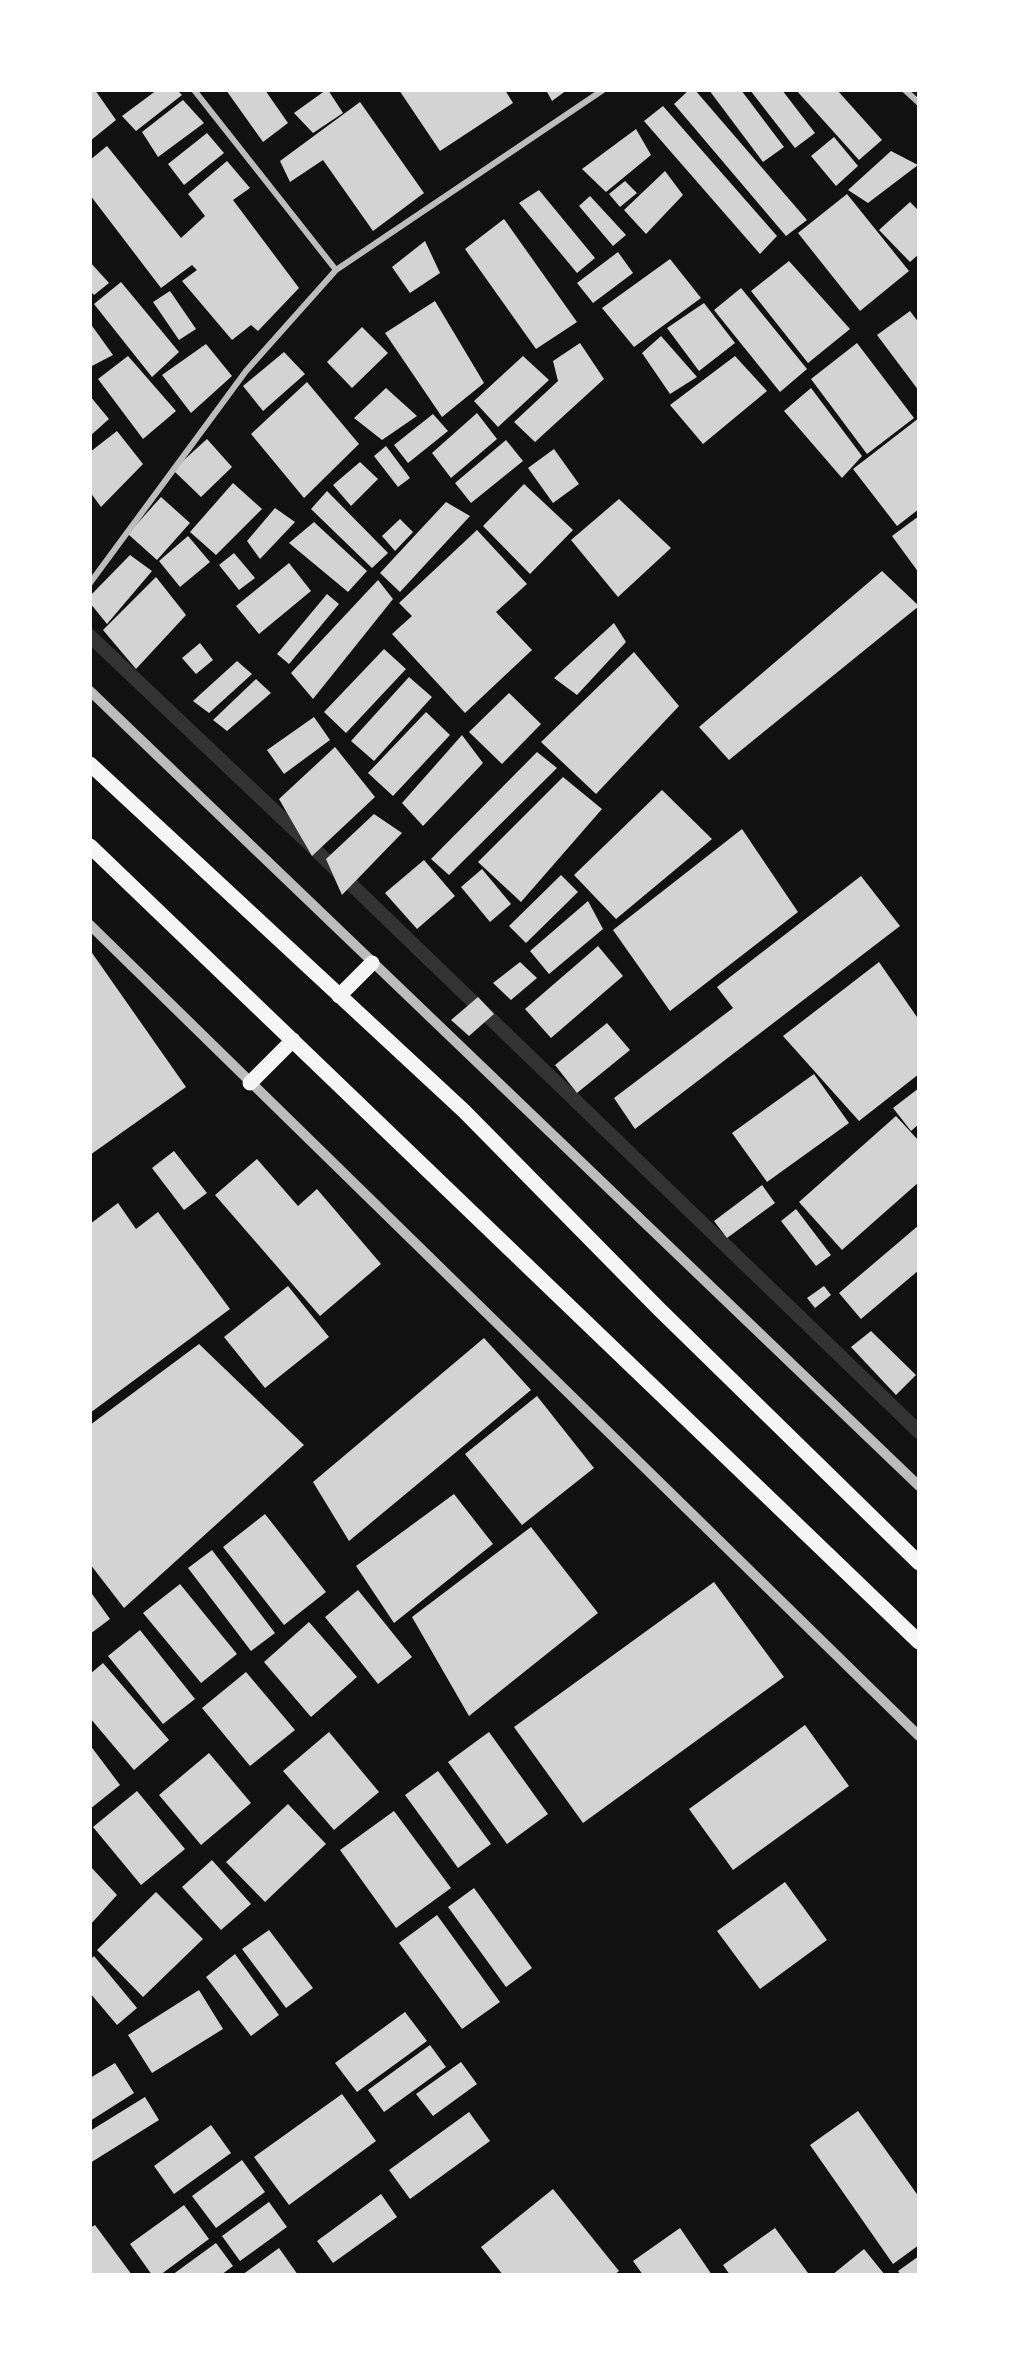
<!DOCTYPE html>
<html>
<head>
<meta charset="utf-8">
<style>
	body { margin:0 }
	#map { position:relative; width:1009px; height:2365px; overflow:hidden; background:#111; font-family:"Work Sans",sans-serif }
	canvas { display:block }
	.frame { position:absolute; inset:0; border:92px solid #fff; pointer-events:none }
</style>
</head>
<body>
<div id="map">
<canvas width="1009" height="2365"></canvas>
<div class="frame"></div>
</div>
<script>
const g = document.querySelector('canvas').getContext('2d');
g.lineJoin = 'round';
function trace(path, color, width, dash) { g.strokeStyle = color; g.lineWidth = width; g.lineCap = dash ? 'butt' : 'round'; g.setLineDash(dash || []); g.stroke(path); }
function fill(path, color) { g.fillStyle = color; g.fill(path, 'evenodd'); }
const stream = new Path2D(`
	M90,636L300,835L919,1432`);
const building = new Path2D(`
	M90,90H95L116,120L90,141Z
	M157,90H177L182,95L136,131L122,116Z
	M226,90H265L288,123L263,142Z
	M326,90H328L343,113L313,133L294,113Z
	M399,90H505L513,103L440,151Z
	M546,90H567L552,101Z
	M689,90H695L807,220L786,236L674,104Z
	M709,90H741L784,147L763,162Z
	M750,90H782L815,133L795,148Z
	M796,90H837L882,140L859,160Z
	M183,100L204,123L158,157L142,132Z
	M360,102L424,193L373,231L323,160L290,182L280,161Z
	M663,106L777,236L760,254L644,121Z
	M636,129L651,155L606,192L582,169Z
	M207,133L224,153L184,185L168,164Z
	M834,137L858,166L836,186L811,156Z
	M107,146L181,238L205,216L188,194L227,161L250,188L233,200L299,288L258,331L251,325L232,340L182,281L197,270L192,265L161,288L90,195V160Z
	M891,151L918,165L868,203L848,190Z
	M665,171L683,195L646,234L624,210Z
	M625,181L637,193L620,207L609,194Z
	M539,190L595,258L577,273L519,203Z
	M847,194L909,271L860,311L798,233Z
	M590,196L626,235L613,246L579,206Z
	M910,202L919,211V254L910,262L879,230Z
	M504,219L577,322L536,349L465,249Z
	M425,241L440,273L410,293L392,267Z
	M618,252L633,273L593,303L577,283Z
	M670,259L701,298L634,347L602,308Z
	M789,261L850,329L808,363L751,291Z
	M90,262L109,283L94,295L90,291Z
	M121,282L179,352L152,377L94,304Z
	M741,288L807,369L780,392L714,310Z
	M170,291L196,329L179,340L153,302Z
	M435,301L484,383L442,417L385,333Z
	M704,303L735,343L699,371L667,328Z
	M910,311L919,323V391L877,335Z
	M90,323L113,355L90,367Z
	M362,327L388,353L352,388L327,362Z
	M661,336L697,377L670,394L642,353Z
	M580,343L604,379L535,442L514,422L558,381L553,361Z
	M857,343L914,418L867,454L811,379Z
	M206,344L232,376L191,413L162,375Z
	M284,352L305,374L263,411L243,386Z
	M128,356L176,411L143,439L98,379Z
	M523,356L549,380L498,427L474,401Z
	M735,356L767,391L703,444L670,405Z
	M307,382L359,444L304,498L251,434Z
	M386,388L417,416L382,440L354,418Z
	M811,388L862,456L842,478L784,411Z
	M90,396L109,419L90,436Z
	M477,413L497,439L451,478L432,453Z
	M433,414L448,431L408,463L394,445Z
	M919,418V509L897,526L853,469Z
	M117,431L143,464L101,507L90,492V452Z
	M207,439L232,467L201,497L173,470Z
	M506,440L523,461L471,503L455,483Z
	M386,446L410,478L398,487L374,456Z
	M554,449L579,484L553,503L528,468Z
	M360,462L378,479L351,506L333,485Z
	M233,483L262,509L216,555L190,532Z
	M524,484L573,530L530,574L483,526Z
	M327,491L388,553L372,568L311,509Z
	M161,497L190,523L157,560L128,534Z
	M619,499L671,548L618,597L571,540Z
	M446,502L470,516L400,592L380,573Z
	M275,508L295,522L260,559L247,541Z
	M919,516V573L892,536Z
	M400,519L413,532L395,551L382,536Z
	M314,522L367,571L348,592L289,543Z
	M477,530L527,584L496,612L532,650L465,713L392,634L412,616L399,603Z
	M188,536L210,562L180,587L159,561Z
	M234,553L255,578L239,590L219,565Z
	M130,555L152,571L107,624L90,603V596Z
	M289,563L311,591L259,634L236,606Z
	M882,571L919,606L729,760L699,727Z
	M156,577L186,615L136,669L103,630Z
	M378,580L393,599L313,699L291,673Z
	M327,594L339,604L289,664L277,654Z
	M614,623L626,642L577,695L554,678Z
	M200,643L213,660L196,674L182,658Z
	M384,649L406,669L346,733L324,712Z
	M634,652L679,706L596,794L541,742Z
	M237,661L252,674L209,713L193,701Z
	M409,677L432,697L374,761L351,741Z
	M256,679L271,693L227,731L213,720Z
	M509,693L541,724L502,764L469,732Z
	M426,712L450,735L393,796L368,773Z
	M314,717L330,740L284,774L267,750Z
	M462,735L483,763L423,826L402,803Z
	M335,747L375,797L312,856L279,799Z
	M537,752L557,768L449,875L431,859Z
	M563,777L602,809L521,902L478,862Z
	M662,790L712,839L616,919L574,875Z
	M374,814L402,833L342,895L326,859Z
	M742,829L798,912L670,1011L613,930Z
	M424,860L455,896L417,929L385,893Z
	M482,869L511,904L490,922L461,887Z
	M561,875L578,892L526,943L509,926Z
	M861,876L900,926L635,1129L614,1098L733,1008L717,987Z
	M588,901L603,929L549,974L530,951Z
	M598,946L623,976L551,1038L525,1009Z
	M90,950L186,1087L90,1155Z
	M520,962L537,978L511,1000L493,983Z
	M879,962L919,1020V1074L859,1121L783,1036Z
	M478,997L494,1014L469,1036L451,1020Z
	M607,1023L630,1050L577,1093L555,1065Z
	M814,1074L849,1123L767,1182L732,1133Z
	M919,1088V1124L911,1131L893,1108Z
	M896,1116L919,1141V1182L842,1250L799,1202Z
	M174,1151L207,1193L184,1210L152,1168Z
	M257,1159L298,1206L317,1189L381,1264L320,1316L215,1195Z
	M762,1185L775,1203L727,1238L714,1221Z
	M118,1203L136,1229L158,1212L230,1309L90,1413V1224Z
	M796,1209L831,1255L816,1266L781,1221Z
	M919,1225V1270L861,1319L839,1293Z
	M288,1286L329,1337L265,1388L224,1337Z
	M824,1286L831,1295L815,1308L807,1298Z
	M871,1331L916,1375L896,1395L851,1347Z
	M484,1338L531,1390L349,1541L313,1482Z
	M199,1344L304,1445L124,1608L90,1564V1425Z
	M537,1396L594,1468L522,1525L465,1454Z
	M454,1494L493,1544L394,1623L356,1566Z
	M265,1514L326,1592L284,1625L223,1547Z
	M531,1527L598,1613L469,1716L412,1617Z
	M212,1550L275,1633L251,1651L188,1568Z
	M714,1582L784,1677L583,1823L514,1727Z
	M180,1584L237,1654L201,1683L143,1613Z
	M358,1590L412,1657L378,1684L325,1617Z
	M90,1591L110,1619L90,1634Z
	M309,1622L357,1677L311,1717L264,1662Z
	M140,1630L195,1699L163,1724L108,1656Z
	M103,1663L169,1740L134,1770L90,1718V1674Z
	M246,1672L295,1730L250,1766L202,1708Z
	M805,1725L849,1786L733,1870L689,1809Z
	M329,1732L379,1792L334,1830L283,1771Z
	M489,1732L548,1814L507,1844L448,1762Z
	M90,1745L120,1785L90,1809Z
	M209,1753L251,1803L201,1845L159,1795Z
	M438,1771L491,1844L458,1868L405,1795Z
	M137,1791L185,1849L141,1885L93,1827Z
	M288,1804L326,1844L265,1902L226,1862Z
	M394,1811L451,1888L396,1928L340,1850Z
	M212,1860L251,1904L221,1930L182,1887Z
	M90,1866L117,1895L90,1925Z
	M785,1882L827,1940L760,1989L717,1931Z
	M474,1888L532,1968L506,1987L448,1907Z
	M156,1892L203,1939L143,1997L97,1950Z
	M437,1915L500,2002L462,2029L399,1943Z
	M269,1930L313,1988L286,2008L242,1949Z
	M235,1954L279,2015L251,2036L206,1977Z
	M94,1956L137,2008L117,2025L90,1993V1960Z
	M199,1990L223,2029L152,2073L128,2035Z
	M405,2012L427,2041L357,2092L335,2063Z
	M430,2045L446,2067L384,2112L368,2090Z
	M461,2062L477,2084L433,2116L416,2094Z
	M115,2063L134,2093L90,2121V2078Z
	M342,2094L376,2141L289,2205L254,2157Z
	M145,2097L159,2120L90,2163V2131Z
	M858,2111L919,2197V2245L893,2264L810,2145Z
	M469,2112L490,2141L410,2199L389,2170Z
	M211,2125L231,2153L174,2194L154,2166Z
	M242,2160L265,2192L216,2228L192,2196Z
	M553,2189L619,2271L614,2275H503L481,2247Z
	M381,2194L397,2217L333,2263L317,2241Z
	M269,2202L287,2227L240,2261L222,2236Z
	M184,2205L209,2239L160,2275H152L130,2244Z
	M95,2225L132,2275H90V2228Z
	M680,2228L712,2275H643L633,2261Z
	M775,2228L808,2273L730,2275L723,2265Z
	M216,2243L233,2266L221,2275H172Z
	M279,2248L298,2275H242Z
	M864,2249L885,2275H832Z
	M919,2256V2275H901L898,2271Z`);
const minor = new Path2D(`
	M194,90L336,270
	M905,90L919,103
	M90,583L246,371L336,270L603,90`);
const tertiary = new Path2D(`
	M90,691L919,1486
	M90,925L919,1736`);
const primary = new Path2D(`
	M90,764L464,1111L659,1309L919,1563
	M90,846L919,1642
	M339,996L372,963
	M250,1083L293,1040`);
trace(stream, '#333', 14);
fill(building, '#d3d3d3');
trace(minor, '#bcbcbc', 6);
trace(tertiary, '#bcbcbc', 10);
trace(primary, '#f5f5f5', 15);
</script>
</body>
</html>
